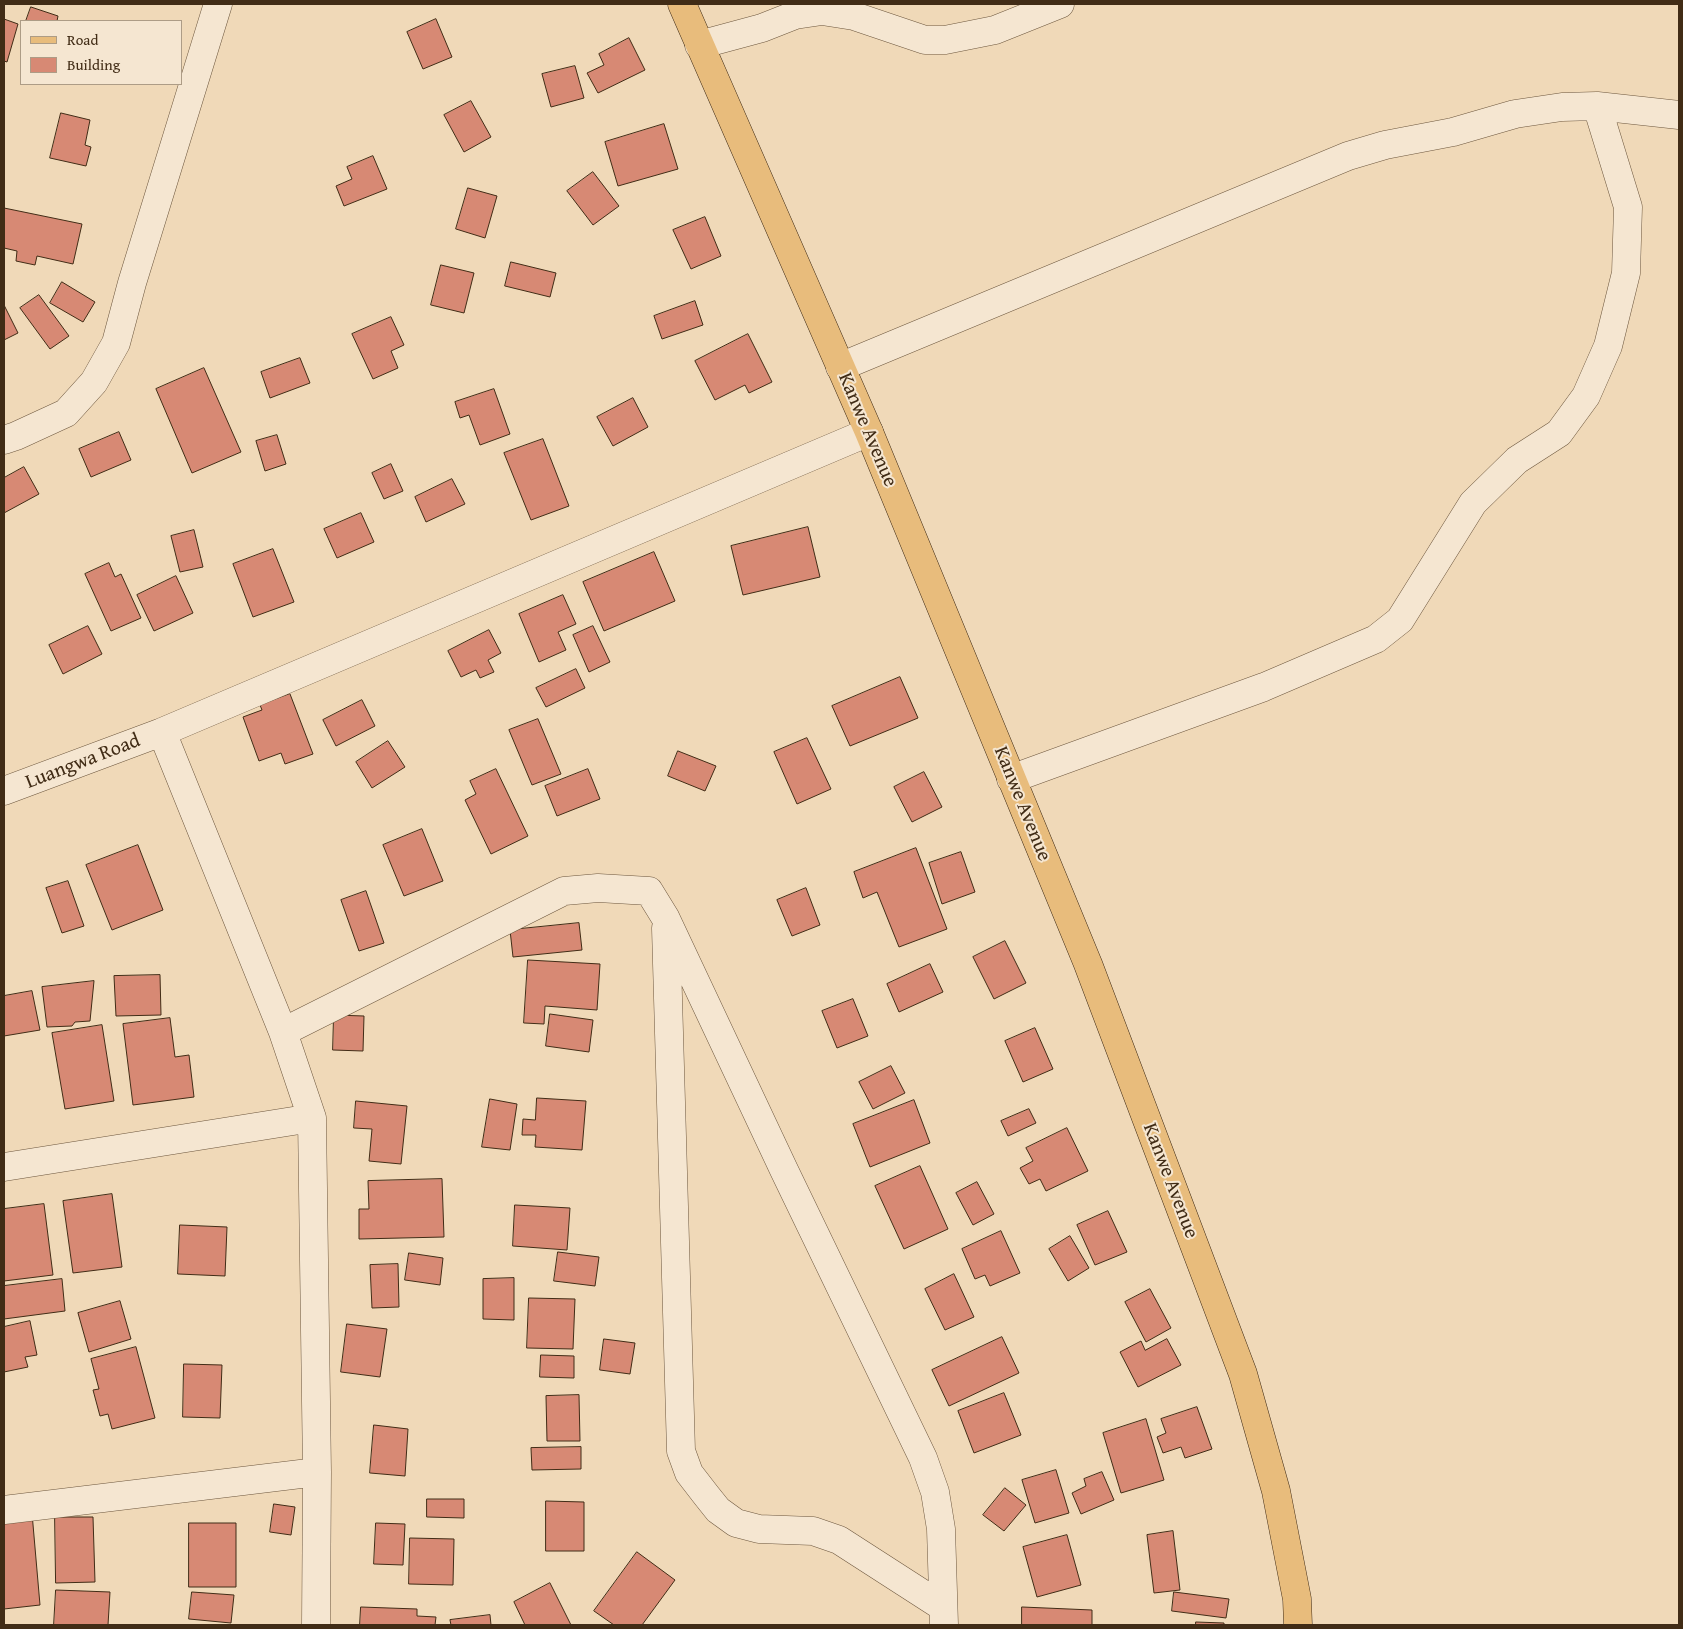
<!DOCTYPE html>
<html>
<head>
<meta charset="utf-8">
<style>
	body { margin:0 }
	#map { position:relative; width:1683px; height:1629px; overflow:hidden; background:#f0d9b8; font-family:"Gentium Book Plus",serif }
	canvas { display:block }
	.frame { position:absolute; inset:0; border:5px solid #412c16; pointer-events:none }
	.legend { position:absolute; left:20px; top:20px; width:162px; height:65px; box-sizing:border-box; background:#f5e6d1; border:1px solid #ad9c86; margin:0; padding:6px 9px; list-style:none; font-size:15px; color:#412c16 }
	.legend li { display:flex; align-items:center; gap:10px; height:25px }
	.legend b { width:25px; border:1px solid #ad9c86 }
</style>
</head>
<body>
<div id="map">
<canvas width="1683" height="1629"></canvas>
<div class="frame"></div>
<ul class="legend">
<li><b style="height:6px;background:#e8bc7c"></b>Road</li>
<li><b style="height:14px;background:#d78974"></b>Building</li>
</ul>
</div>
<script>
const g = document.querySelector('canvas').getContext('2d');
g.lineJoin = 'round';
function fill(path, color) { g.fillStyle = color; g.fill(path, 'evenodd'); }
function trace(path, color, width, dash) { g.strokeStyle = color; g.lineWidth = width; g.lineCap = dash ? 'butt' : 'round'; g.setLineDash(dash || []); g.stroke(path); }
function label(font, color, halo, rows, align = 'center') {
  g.font = font + ' "Gentium Book Plus",serif'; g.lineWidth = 4; g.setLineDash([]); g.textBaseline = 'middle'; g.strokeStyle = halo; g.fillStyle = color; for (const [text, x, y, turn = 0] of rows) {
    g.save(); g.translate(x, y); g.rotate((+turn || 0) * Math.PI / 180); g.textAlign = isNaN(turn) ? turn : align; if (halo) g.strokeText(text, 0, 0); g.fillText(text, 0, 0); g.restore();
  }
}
const building = new Path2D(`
	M31,7L58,16L57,21H26Z
	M4,19L18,24L7,62L4,61Z
	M436,19L452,57L423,69L407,32Z
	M629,38L645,70L598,93L587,73L604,65L599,54Z
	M575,66L584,98L551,107L542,74Z
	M471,101L491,137L464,152L444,115Z
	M61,113L90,120L85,145L91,147L86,166L50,158Z
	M664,124L678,169L618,186L605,142Z
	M373,156L387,189L344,206L336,186L352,179L347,167Z
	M593,172L619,206L593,225L567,191Z
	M468,188L497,196L485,238L456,229Z
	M4,208L82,224L73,264L37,256L35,265L16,261L17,251L4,248Z
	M705,217L721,256L691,269L673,230Z
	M511,262L556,273L550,297L505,286Z
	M441,265L474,273L464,313L431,305Z
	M62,282L95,302L83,322L50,303Z
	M39,295L69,336L50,349L20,308Z
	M695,301L703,325L662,339L654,316Z
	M4,305L18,333L4,340Z
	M391,317L404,345L391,351L398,368L373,379L352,334Z
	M748,334L772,382L749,393L745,385L715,400L695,361Z
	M300,358L310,383L270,398L261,372Z
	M204,368L241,452L192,473L156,389Z
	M494,389L510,434L480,445L469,415L460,418L455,402Z
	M633,398L648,427L613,446L597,417Z
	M119,432L131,460L91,477L79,449Z
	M277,435L286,464L265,471L256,441Z
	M543,439L569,506L531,520L504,453Z
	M391,464L403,491L384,499L372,473Z
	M24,467L39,494L4,513V478Z
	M452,479L465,504L426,522L415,497Z
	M361,513L374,542L337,558L324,529Z
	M808,527L820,577L743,595L731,546Z
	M194,530L203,567L180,572L171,536Z
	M273,549L294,602L253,617L233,564Z
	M654,552L675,601L604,631L583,582Z
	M109,563L115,577L121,574L141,618L111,631L85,574Z
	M176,576L193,613L154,631L137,595Z
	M563,595L576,624L558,632L566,650L539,662L519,614Z
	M88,626L102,654L63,674L49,645Z
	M593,626L610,662L589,672L573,635Z
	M489,630L501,653L488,660L494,672L480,678L476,670L461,677L448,651Z
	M576,669L585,688L546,707L536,688Z
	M900,677L918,718L850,746L832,706Z
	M290,694L313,754L285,764L281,753L259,761L243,717L262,710L260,705Z
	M362,700L375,726L336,746L323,720Z
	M538,719L561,774L532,785L509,730Z
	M807,738L831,789L797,804L774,752Z
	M388,741L405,767L372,788L356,762Z
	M678,751L716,766L705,791L668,776Z
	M496,769L528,836L491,854L465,800L476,794L470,781Z
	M588,769L600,799L557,816L545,786Z
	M924,772L942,807L912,822L894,787Z
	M422,829L443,881L404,896L383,845Z
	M138,845L163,910L112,930L86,865Z
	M916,848L947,929L899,947L877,892L863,898L854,872Z
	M961,852L975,892L942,904L929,863Z
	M68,881L84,926L62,933L46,888Z
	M806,888L820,925L792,936L777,900Z
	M366,891L384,943L359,951L341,900Z
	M579,923L582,950L513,957L510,930Z
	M1005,941L1026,983L994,999L973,957Z
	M528,960L600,964L597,1010L545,1006L544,1024L524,1023Z
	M930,964L943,992L899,1012L887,984Z
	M160,975L161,1015L116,1016L114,976Z
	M94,981L90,1021L75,1022L72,1026L47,1027L42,987Z
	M32,991L40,1030L4,1036V996Z
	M853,999L868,1036L837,1048L822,1011Z
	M550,1014L593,1020L589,1052L546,1046Z
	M334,1015L364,1016L363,1051L333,1050Z
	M170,1018L175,1057L189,1055L194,1097L133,1105L123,1024Z
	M102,1025L114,1101L65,1109L52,1033Z
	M1035,1028L1053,1069L1023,1082L1005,1041Z
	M891,1066L905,1093L873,1109L859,1082Z
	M537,1098L586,1101L582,1150L535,1147L536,1135H522L523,1119L535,1120Z
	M490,1099L517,1104L510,1150L482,1147Z
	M914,1100L930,1143L870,1167L853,1124Z
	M356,1101L407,1106L401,1164L369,1161L372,1129L354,1128Z
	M1029,1109L1036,1123L1008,1136L1001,1121Z
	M1067,1128L1088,1171L1046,1191L1040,1179L1029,1184L1020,1168L1033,1161L1026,1148Z
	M920,1166L948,1229L904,1249L875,1186Z
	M442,1179L444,1237L359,1239V1209H369L368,1181Z
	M977,1182L994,1214L973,1225L956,1193Z
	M112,1194L122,1267L73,1273L63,1201Z
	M44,1204L53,1275L4,1281V1209Z
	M515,1205L570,1208L567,1250L513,1246Z
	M1108,1211L1127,1252L1095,1265L1077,1225Z
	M180,1225L227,1227L225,1276L178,1274Z
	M1001,1231L1020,1273L990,1286L985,1275L975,1279L962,1249Z
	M1070,1236L1089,1268L1068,1281L1049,1249Z
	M558,1252L599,1257L595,1286L554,1281Z
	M409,1253L443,1258L440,1285L405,1280Z
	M398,1264L399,1307L372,1308L370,1265Z
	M954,1274L974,1317L945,1330L925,1289Z
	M514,1278V1320L483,1319V1279Z
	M62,1279L65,1311L4,1319V1286Z
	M1150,1289L1171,1328L1146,1342L1125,1302Z
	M529,1298L575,1299L573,1349L527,1348Z
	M120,1301L131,1339L89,1352L78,1313Z
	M30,1321L37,1355L25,1357L28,1367L4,1372V1327Z
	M347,1324L387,1329L380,1377L341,1372Z
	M1002,1337L1019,1373L949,1406L932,1370Z
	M604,1339L635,1343L630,1374L600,1370Z
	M1167,1339L1181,1365L1138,1387L1120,1352L1141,1341L1145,1350Z
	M136,1347L155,1418L112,1429L108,1414L100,1416L93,1390L99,1389L91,1359Z
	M541,1355L574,1356V1378L540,1377Z
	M184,1364L222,1365L220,1418L183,1417Z
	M1004,1393L1021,1435L974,1453L958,1411Z
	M579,1395L580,1441H547L546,1396Z
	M1197,1407L1212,1449L1185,1458L1181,1447L1163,1453L1157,1437L1166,1433L1161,1419Z
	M1146,1419L1164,1480L1121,1493L1103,1433Z
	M374,1425L408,1429L405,1476L370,1473Z
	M581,1447V1469L532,1470L531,1448Z
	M1056,1470L1069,1513L1035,1523L1022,1480Z
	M1102,1472L1114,1500L1081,1514L1072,1493L1086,1486L1084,1479Z
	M1005,1488L1026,1505L1004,1531L983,1515Z
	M427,1499H464V1518L427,1517Z
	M546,1501L584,1502V1551H546Z
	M274,1504L295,1507L291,1535L270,1532Z
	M32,1513L40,1605L4,1609V1516Z
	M55,1517H93L95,1582L56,1583Z
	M189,1523H236V1587H189Z
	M376,1523L405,1524L403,1565L374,1564Z
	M1173,1531L1180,1590L1154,1593L1147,1535Z
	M1067,1535L1081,1585L1037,1597L1023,1547Z
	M410,1538L454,1539L453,1585L409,1584Z
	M637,1552L675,1580L642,1625H614L594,1611Z
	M550,1583L571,1625H525L514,1602Z
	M56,1590L110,1592L108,1625H54Z
	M192,1592L234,1595L231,1623L189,1619Z
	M1174,1592L1229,1599L1226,1618L1172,1611Z
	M361,1607L417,1609V1616L436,1617L435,1625H360Z
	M1022,1607L1092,1610V1625H1022Z
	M490,1615L491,1625H451L450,1620Z
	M1196,1622L1224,1623V1625H1196Z`);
const minor = new Path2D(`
	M699,45L762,28L795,15L822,11L854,16L925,40H945L995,30L1060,4
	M840,367L1348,156L1385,145L1453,132L1515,114L1562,107L1597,106L1679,115
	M4,440L16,436L66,413L94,382L116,343L132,283L218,4
	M1011,779L1264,687L1376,639L1400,620L1473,503L1517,460L1559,433L1586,396L1608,346L1626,273L1628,207L1597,106
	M4,791L162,732
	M666,928L681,1451L689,1473L706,1495L718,1510L736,1523L759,1529L813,1531L839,1540L943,1607
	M283,1032L564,891L598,888L649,891L665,917L784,1170L923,1458L935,1492L941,1529L944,1625
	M4,1167L312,1118
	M4,1510L317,1472
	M316,1625L317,1472L312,1118L283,1032L162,732L869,432`);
const major = new Path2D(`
	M682,4L869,432L1088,964L1243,1374L1276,1491L1297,1599L1298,1625`);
const streetNames = [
	["Kanwe Avenue",867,430,67],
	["Luangwa Road",83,762,-21],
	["Kanwe Avenue",1022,804,68],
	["Kanwe Avenue",1170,1181,69]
];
fill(building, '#d78974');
trace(building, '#412c16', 1);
trace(minor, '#6d573e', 29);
trace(major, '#412c16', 29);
trace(minor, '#f5e6d1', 28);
trace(major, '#e8bc7c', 28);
label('20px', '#412c16', '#f5e6d1', streetNames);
</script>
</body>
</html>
